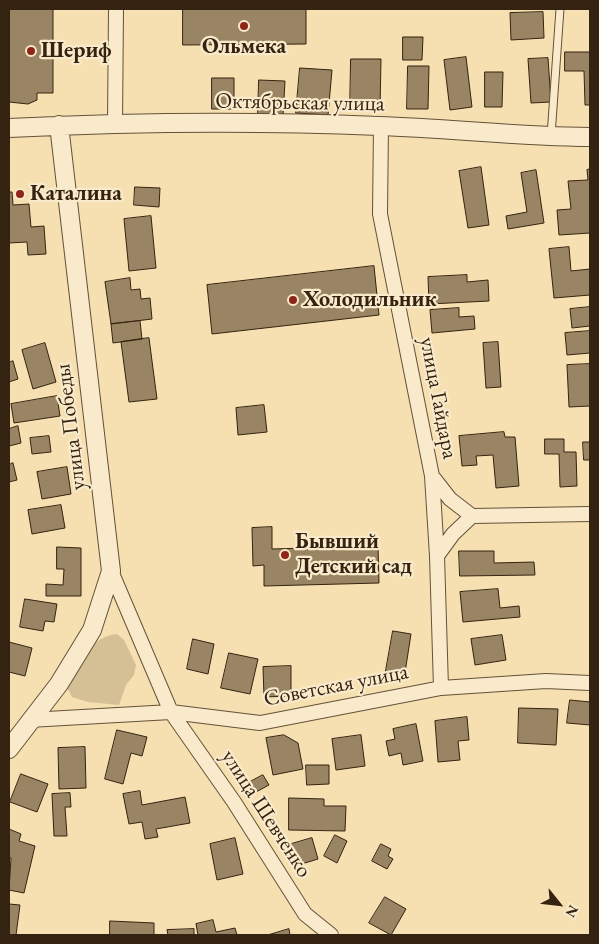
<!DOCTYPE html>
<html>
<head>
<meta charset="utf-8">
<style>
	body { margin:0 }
	#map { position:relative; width:599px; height:944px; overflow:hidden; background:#f6dfb0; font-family:"EB Garamond",serif }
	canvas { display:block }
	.frame { position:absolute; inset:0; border:10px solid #342310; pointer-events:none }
	.north { position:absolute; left:534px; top:879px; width:50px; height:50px; -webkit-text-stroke:4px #f9eacc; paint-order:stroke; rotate:119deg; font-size:14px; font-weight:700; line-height:20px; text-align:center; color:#342310 }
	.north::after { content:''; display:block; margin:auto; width:18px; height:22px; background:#342310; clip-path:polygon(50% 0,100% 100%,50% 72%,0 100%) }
</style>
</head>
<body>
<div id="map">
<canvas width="599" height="944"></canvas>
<div class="frame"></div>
<div class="north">N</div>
</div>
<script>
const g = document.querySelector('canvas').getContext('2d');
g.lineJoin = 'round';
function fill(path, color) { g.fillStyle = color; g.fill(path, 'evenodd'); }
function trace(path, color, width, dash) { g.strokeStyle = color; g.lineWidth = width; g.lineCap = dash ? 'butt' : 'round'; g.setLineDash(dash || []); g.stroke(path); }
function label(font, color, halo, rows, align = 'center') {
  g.font = font + ' "EB Garamond",serif'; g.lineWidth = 4.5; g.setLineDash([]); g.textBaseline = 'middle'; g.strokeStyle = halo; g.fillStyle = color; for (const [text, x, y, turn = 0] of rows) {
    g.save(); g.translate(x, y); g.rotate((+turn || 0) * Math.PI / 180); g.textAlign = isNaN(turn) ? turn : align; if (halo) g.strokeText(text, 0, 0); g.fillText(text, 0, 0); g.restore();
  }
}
const green = new Path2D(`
	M117,634L124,640L136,665L134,675L126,685L119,705L88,702L72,697L66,685C75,664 92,636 117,634Z`);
const building = new Path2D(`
	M9,9H53V93H37V100L28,104L9,102Z
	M183,9H306V44L183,45Z
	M543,12L544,38L511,40L510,13Z
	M403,37H423L422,60H403Z
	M565,52H590V105H585L584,71H565Z
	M466,57L472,107L450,110L444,60Z
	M548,58L551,102L531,103L528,59Z
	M351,59H381L380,110H350Z
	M408,66H429L428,109H407Z
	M300,68L332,70L328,115L296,113Z
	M485,72H503L502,107H485Z
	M212,78H234V109H212Z
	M259,80L285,81L283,116L258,115Z
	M481,167L489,225L468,228L459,171Z
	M590,169V233L559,235L557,210L571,209L568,181L588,180L587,170Z
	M536,170L544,223L508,229L506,216L527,212L521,173Z
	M135,187L160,188L159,207L134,205Z
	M9,192H12L13,205L29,204L31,227L44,226L46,254L28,255L27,242L9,243Z
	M151,216L156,268L129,271L124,219Z
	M569,247L571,271L590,269V295L554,298L549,249Z
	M374,266L379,315L212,334L207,285Z
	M467,275V282L488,280L489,301L429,304L428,277Z
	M130,278L131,290L140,289L141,299L150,298L152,319L111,324L105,282Z
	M590,307V326L572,328L570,309Z
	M459,308V317L474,316L475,329L432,333L430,310Z
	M140,321L142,339L113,343L111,324Z
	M590,331V353L567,355L565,333Z
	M149,338L157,399L129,402L121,342Z
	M498,342L501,387L486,388L483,343Z
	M45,343L56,382L33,389L22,350Z
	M13,361L18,379L9,382V363Z
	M590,364V406L569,407L567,365Z
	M57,396L60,416L14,423L11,404Z
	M264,405L267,432L238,435L236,408Z
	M18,426L21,443L9,446V429Z
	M504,432L505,437H515L519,486L496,488L493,455L476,456L477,465L462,466L459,436Z
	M49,436L51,452L32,454L30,438Z
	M545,439H564V452H576L577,486L560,487L559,454H545Z
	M583,442H590V460H584Z
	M13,463L17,480L9,482V465Z
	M67,467L71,494L42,499L37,472Z
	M61,505L65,528L32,534L28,510Z
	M272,527V549L378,546L379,583L264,586V565L253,566L252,528Z
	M57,547L81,548V596H46V584L63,585L64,569H57Z
	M459,551H494V563L534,562L535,575L460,576Z
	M498,589L500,608L519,606L520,617L463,622L460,592Z
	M25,599L57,604L54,622L45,621L43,631L20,627Z
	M393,631L411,634L404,679L385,676Z
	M502,635L506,660L475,665L471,639Z
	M193,639L214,644L208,674L187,669Z
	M9,642L32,648L25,676L9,672Z
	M229,653L258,659L250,694L221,688Z
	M291,666V696L264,697L263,667Z
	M570,700L590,702V725L567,723Z
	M519,708L558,709L556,745L518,743Z
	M467,717L469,740L458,741L460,760L438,762L435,721Z
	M416,724L423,761L403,765L401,753L389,756L386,741L395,739L393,729Z
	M117,730L147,737L142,756L131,753L123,784L105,779Z
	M284,735L298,743L303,769L273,775L266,738Z
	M361,735L365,766L336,770L332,739Z
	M85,747L86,788L59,789L58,748Z
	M306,765H329V784L307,785Z
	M21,774L48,784L37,812L10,802Z
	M263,775L269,785L256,792L250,782Z
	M140,791L142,805L185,797L190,823L156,829L158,837L145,839L142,822L129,824L123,794Z
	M70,793L71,807H65L67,836H54L52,794Z
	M289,798L324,799V806H346L345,831L289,830Z
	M9,829L21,834L19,841L35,846L24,893L9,890L11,858L9,857Z
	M335,835L347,841L337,863L324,856Z
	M235,838L243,874L217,880L210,844Z
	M312,838L318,859L295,866L288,845Z
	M381,844L391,849L388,856L393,859L387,869L372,861Z
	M385,897L406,909L391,935L369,923Z
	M9,904L20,905L16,935H9Z
	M213,920L216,932L235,928L237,935H198L196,924Z
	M110,921L154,923V935H110Z
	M194,929V935H168L167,930Z
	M289,929L290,935H268Z`);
const service = new Path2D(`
	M551,136L560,9`);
const minor = new Path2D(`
	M115,123L116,9
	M381,126L380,214L432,476L450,499L472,516L590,514
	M432,476L437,556
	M111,571L171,712L234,802L305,914L331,935
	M441,688L437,556L453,534L472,516
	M29,720L171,712L260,723L441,688L546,681L590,683`);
const tertiary = new Path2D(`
	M9,128C132,122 256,121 379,126C449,128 520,137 590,137
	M9,749L59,684L92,630L111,571L59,125`);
const markers = [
	[244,26,5,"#8f2418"],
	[31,51,5,"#8f2418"],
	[20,194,5,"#8f2418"],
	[293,300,5,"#8f2418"],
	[285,555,5,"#8f2418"]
];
const poiNames = [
	["Ольмека",244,47,"center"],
	["Шериф",41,51],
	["Каталина",30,194],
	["Холодильник",303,300],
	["Бывший",295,542],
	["Детский сад",295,567]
];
const streetNames = [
	["Октябрьская улица",300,103,1],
	["улица Гайдара",438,398,79],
	["улица Победы",71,427,-97],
	["Советская улица",336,686,-11],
	["улица Шевченко",266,814,57]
];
fill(green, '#d5bf95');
fill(building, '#998563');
trace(building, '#342310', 1);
trace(service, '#645238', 9);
trace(minor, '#645238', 16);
trace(tertiary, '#645238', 20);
trace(service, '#f9eacc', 7);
trace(minor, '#f9eacc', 14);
trace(tertiary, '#f9eacc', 18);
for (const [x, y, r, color] of markers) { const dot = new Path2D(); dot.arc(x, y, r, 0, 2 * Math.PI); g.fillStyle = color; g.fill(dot); trace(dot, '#f9eacc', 2); }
label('bold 22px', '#342310', '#f9eacc', poiNames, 'left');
label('22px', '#342310', '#f9eacc', streetNames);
</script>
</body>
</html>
